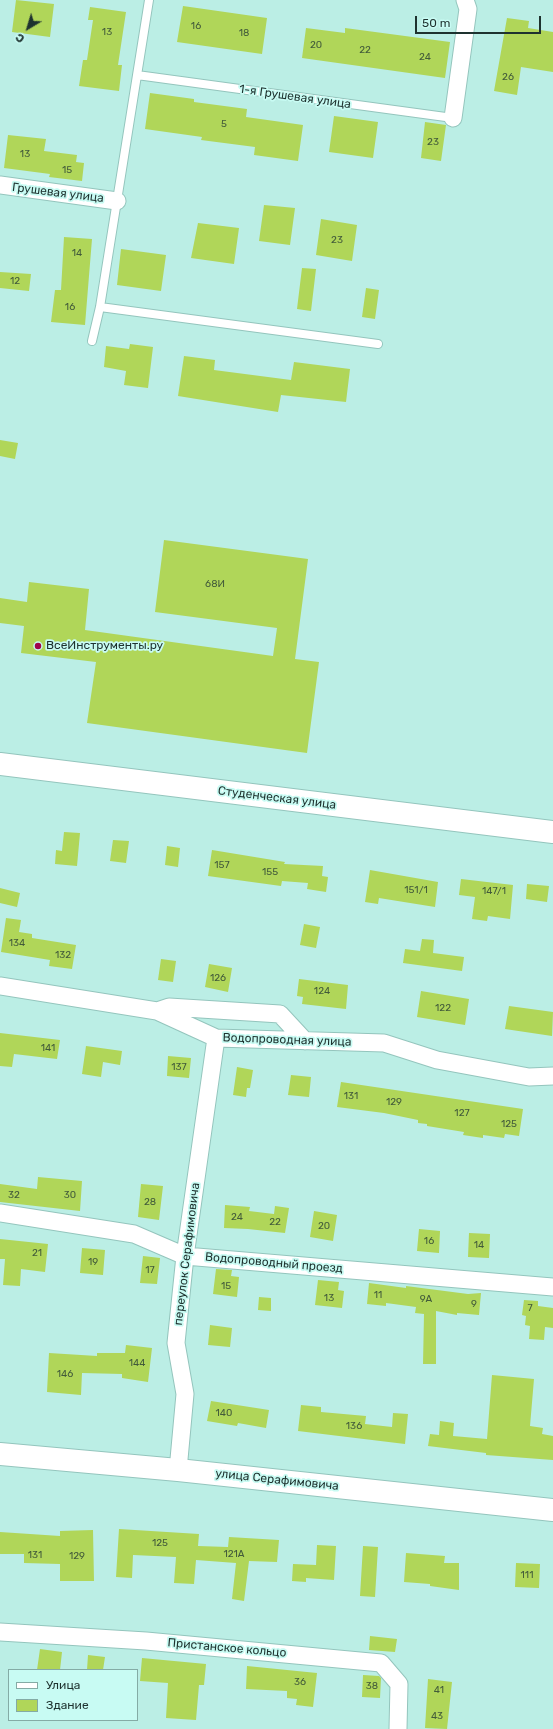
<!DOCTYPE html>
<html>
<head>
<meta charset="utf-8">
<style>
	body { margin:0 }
	#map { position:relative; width:553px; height:1729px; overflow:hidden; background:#bbeee5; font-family:Rubik,sans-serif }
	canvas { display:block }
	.legend { position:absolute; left:8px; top:1669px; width:130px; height:52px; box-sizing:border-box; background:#c8fbf3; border:1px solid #84aba5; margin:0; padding:5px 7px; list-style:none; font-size:12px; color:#1e322f }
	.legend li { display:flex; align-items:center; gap:8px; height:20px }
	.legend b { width:20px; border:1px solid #84aba5 }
	.north { position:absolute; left:8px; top:8px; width:40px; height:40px; -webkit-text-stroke:3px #c8fbf3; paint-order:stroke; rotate:218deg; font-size:11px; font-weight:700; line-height:16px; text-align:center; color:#1e322f }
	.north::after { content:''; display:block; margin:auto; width:14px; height:18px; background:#1e322f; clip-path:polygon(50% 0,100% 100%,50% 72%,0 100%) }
	.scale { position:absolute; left:415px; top:16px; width:126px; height:18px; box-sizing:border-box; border:2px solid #1e322f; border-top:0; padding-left:5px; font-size:12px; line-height:14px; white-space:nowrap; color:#1e322f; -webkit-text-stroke:3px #c8fbf3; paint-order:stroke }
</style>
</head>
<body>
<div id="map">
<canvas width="553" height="1729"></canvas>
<ul class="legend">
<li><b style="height:5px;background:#fff"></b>Улица</li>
<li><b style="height:11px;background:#b0d659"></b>Здание</li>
</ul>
<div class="north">С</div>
<div class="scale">50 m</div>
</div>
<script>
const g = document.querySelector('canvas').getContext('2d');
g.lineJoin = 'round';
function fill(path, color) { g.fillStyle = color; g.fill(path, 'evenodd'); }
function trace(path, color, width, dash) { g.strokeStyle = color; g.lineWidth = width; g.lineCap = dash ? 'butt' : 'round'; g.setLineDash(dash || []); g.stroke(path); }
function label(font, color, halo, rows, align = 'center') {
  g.font = font + ' Rubik,sans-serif'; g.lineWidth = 3.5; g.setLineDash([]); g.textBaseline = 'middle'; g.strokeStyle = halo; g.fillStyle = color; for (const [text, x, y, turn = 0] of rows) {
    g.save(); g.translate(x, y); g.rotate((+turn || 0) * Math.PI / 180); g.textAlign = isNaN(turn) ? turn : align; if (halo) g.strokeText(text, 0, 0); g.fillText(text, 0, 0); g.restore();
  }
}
const building = new Path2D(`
	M16,0L54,4L50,37L12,32Z
	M183,6L267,18L262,54L177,42Z
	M90,7L126,12L118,65H122L119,91L79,86L83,60H87L93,20H88Z
	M507,18L529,21L528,28L553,32V72L521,67L517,95L494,91Z
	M306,28L345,33V28L450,42L445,78L302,58Z
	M150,93L194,99V102L247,109L246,117L303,125L298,161L254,155L255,147L201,140L202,137L145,129Z
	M334,116L378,122L373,158L329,152Z
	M425,122L446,125L441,161L421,158Z
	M8,135L46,139L44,151L77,155L76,162L84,163L82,181L49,177L50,174L4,168Z
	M264,205L295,208L290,245L259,241Z
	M321,219L357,225L352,261L316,255Z
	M198,223L239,228L234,264L191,258Z
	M64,237L92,239L85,325L51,322L55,290H61Z
	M121,249L166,255L161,291L117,285Z
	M302,268L316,269L311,311L297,309Z
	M0,272L31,274L29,291L0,288Z
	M366,288L379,290L375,319L362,317Z
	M130,344L153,347L148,388L124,385L126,371L104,367L106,346L129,349Z
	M184,356L215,360L214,370L291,380L294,362L350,369L346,402L281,395L278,412L178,396Z
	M0,440L18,443L15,459L0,456Z
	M164,540L308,559L295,659L319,662L307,753L87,723L96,662L21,653L24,626L0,623V598L27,602L29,582L89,589L85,630L273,656L277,628L155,612Z
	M64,832L80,833L77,866L55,864L56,850L62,851Z
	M113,840L129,841L126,863L110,861Z
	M167,846L180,848L178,867L165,865Z
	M212,850L285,862L284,864L323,866L322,876L328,877L326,892L307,889L308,883L282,881L281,886L208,876Z
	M370,870L438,882L435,907L379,898L378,904L365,902Z
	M461,879L513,885L510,919L488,916L487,921L472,919L475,897L459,895Z
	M527,884L549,886L547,902L526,899Z
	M0,888L20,893L17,907L0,903Z
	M6,918L21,920L19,932L32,934V938L76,945L72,969L49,966L50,960L1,952Z
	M304,924L320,927L316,948L300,945Z
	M422,939L434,940L433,953L464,957L462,971L403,963L405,949L420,951Z
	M161,959L176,961L173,982L158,980Z
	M209,964L232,968L228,992L205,987Z
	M299,979L348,985L346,1009L302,1004L303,997L297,996Z
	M421,991L469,999L465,1025L417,1017Z
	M509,1006L553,1012L552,1036L505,1029Z
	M0,1033L60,1040L57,1059L14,1054L12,1067L0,1066Z
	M86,1046L122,1051L120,1065L103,1062L101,1077L82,1074Z
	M168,1056L191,1058L189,1078L167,1076Z
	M237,1067L253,1070L250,1088H247L246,1097L233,1095Z
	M291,1075L311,1077L309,1097L288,1095Z
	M341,1082L523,1109L519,1136L505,1134L504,1138L483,1135V1138L463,1135L464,1132L427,1126V1124L418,1123V1120L384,1113L337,1107Z
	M38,1177L82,1181L80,1211L0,1202V1184L37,1189Z
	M141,1184L163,1186L159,1220L138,1217Z
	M225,1205L250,1207L249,1211L274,1214L275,1206L289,1208L285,1233L248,1229L224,1228Z
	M314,1211L337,1215L333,1241L310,1237Z
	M419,1229L440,1231L439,1253L417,1251Z
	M469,1233L490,1234L489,1258L468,1257Z
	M0,1239L48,1244L45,1272L21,1269L20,1286L3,1285L5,1259H0Z
	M82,1248L105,1250L103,1275L80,1273Z
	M143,1256L160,1258L157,1284L140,1283Z
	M216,1269L232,1270L231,1276L239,1277L237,1297L213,1294Z
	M318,1280L339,1282L338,1290L344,1291L342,1308L315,1305Z
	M369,1283L406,1288V1286L468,1294L481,1293L479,1315L457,1313V1315L436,1311V1364H423L424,1314L415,1313L416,1307L386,1303V1306L367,1304Z
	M259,1297L271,1298V1311L258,1310Z
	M524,1300L538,1301V1306L553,1308V1328L545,1327L544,1340L529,1339L530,1326L525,1325L526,1316L522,1315Z
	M210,1325L232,1328L230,1347L208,1345Z
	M126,1345L152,1348L148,1382L122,1378V1374L82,1373L81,1395L47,1392L49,1353L97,1356V1353H125Z
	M492,1375L534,1379L530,1426L543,1428L542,1434L553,1436V1460L486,1455V1453L428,1446L430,1434L439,1435L440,1421L454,1423L453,1436L487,1439Z
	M211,1401L269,1410L266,1428L238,1423L237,1426L207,1421Z
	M301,1405L321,1407V1412L366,1416L365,1424L392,1427L393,1413L408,1414L405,1444L298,1431Z
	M119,1529L199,1534L198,1546L228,1547L229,1537L279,1540L277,1562L249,1561L244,1601L232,1599L236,1563L196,1560L194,1584L174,1583L176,1557L133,1555L132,1578L116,1577Z
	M93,1530L94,1581H60V1564L24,1563V1554H0V1532L60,1536V1531Z
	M317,1545L336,1546L334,1580L306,1578V1582L292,1581L293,1564L316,1565Z
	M363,1546L378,1547L375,1597L360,1596Z
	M406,1553L445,1556L444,1563H459V1590L430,1586V1584L404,1582Z
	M516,1563L540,1564L539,1588L515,1587Z
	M370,1636L397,1639L395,1652L369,1650Z
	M40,1649L62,1652L60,1670H37Z
	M88,1655L105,1657L103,1670H87Z
	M142,1658L206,1664L204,1685H199L196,1720L166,1718L168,1683L140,1681Z
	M247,1666L317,1673L313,1707L296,1705L297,1699L287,1698V1691L246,1689Z
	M363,1675L379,1676L381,1678L380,1698L362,1697Z
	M428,1679L452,1682L447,1729L425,1728Z`);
const lane = new Path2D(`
	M137,75L453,118
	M100,307L378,344
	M92,341L100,307L149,0`);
const street = new Path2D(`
	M453,118L468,9L465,0
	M0,185L117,201
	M0,986L157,1011L216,1038L384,1043L437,1060L529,1077L553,1076
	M157,1011L169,1007L280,1014L305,1041
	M0,1213L134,1234L185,1256L553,1287
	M178,1470L185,1394L176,1343L185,1256L216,1038
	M0,1632L146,1641L381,1663L399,1684L398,1729`);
const secondary = new Path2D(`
	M0,1454L178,1470L553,1510`);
const primary = new Path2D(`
	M0,764L553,832`);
const markers = [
	[38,646,4,"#9f044b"]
];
const numberNames = [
	["16",196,26],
	["13",107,32],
	["18",244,33],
	["20",316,45],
	["22",365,50],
	["24",425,57],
	["26",508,77],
	["5",224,124],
	["23",433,142],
	["13",25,154],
	["15",67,170],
	["23",337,240],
	["14",77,253],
	["12",15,281],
	["16",70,307],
	["68И",215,584],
	["157",222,865],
	["155",270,872],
	["151/1",416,890],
	["147/1",494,891],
	["134",17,943],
	["132",63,955],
	["126",218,978],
	["124",322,991],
	["122",443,1008],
	["141",48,1048],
	["137",179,1067],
	["131",351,1096],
	["129",394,1102],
	["127",462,1113],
	["125",509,1124],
	["32",14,1195],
	["30",70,1195],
	["28",150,1202],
	["24",237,1217],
	["22",275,1222],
	["20",324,1226],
	["16",429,1241],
	["14",479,1245],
	["21",37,1253],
	["19",93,1262],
	["17",150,1270],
	["15",226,1286],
	["11",378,1295],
	["13",329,1298],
	["9А",426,1299],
	["9",474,1304],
	["7",530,1308],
	["144",137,1363],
	["146",65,1374],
	["140",224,1413],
	["136",354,1426],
	["125",160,1543],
	["121А",234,1554],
	["131",35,1555],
	["129",77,1556],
	["111",527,1575],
	["36",300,1682],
	["38",372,1686],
	["41",439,1690],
	["43",437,1716]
];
const streetNames = [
	["1-я Грушевая улица",295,97,8],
	["Грушевая улица",58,193,7],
	["Студенческая улица",277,798,7],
	["Водопроводная улица",287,1040,2],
	["переулок Серафимовича",187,1254,-83],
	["Водопроводный проезд",274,1263,5],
	["улица Серафимовича",277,1480,6],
	["Пристанское кольцо",227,1648,5]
];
const poiNames = [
	["ВсеИнструменты.ру",46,646]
];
fill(building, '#b0d659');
trace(lane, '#94c5bd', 10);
trace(street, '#94c5bd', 19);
trace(secondary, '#94c5bd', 24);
trace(primary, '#94c5bd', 24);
trace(lane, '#fff', 8);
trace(street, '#fff', 17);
trace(secondary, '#fff', 22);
trace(primary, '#fff', 22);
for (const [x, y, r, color] of markers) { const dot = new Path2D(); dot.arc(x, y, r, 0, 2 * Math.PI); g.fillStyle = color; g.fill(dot); trace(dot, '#c8fbf3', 1.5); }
label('10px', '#425b3a', null, numberNames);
label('12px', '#1e322f', '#c8fbf3', streetNames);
label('12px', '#1e322f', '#c8fbf3', poiNames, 'left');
</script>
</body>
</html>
